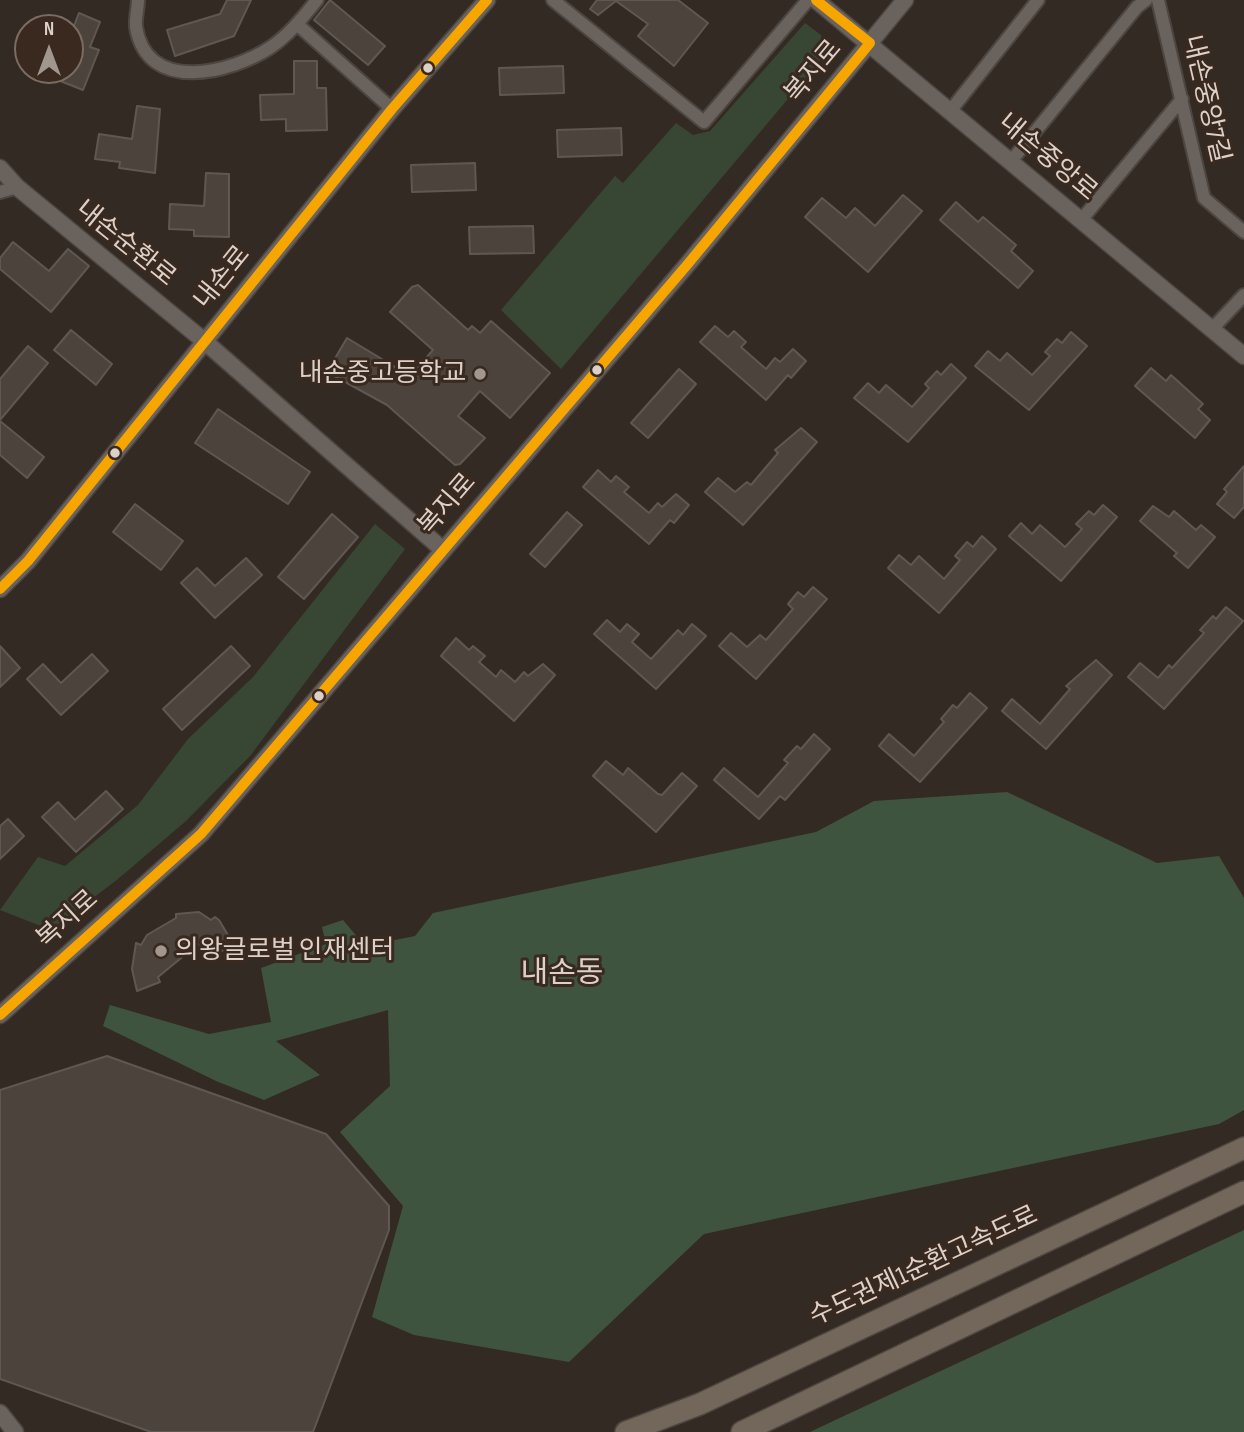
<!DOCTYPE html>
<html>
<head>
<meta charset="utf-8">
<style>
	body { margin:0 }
	#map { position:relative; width:1244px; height:1432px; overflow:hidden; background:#342a24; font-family:"Sofia Sans Condensed",sans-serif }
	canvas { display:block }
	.north { position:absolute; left:14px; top:14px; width:70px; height:70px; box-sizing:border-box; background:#3a291e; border:2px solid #7b6c62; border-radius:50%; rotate:0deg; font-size:19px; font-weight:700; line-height:28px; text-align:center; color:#dcd1c9 }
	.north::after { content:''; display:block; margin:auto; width:24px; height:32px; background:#a1978f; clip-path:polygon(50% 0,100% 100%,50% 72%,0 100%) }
</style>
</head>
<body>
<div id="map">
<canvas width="1244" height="1432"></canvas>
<div class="north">N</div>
</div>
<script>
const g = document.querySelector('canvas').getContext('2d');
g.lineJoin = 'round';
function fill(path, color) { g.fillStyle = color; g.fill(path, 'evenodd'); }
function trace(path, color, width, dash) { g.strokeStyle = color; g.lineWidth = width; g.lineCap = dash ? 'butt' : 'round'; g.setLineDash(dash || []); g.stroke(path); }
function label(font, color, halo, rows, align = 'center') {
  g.font = font + ' "Sofia Sans Condensed","Noto Sans KR",sans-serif'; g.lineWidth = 6; g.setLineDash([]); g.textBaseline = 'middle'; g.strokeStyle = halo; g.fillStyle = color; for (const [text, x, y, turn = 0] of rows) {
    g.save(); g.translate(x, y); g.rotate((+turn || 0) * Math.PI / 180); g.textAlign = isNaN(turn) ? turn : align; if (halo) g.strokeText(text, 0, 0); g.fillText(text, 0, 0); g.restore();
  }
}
const green = new Path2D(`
	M805,23L821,35L824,56L561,369L501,310L615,176L623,183L676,123L693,135L710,131Z
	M375,524L405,549L250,756L186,821L118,879L51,930L0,910L38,857L65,866L138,805L188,739L253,677Z`);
const forest = new Path2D(`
	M1007,792L1157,863L1219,856L1244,898V1110L1219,1124L704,1234L569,1362L414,1335L372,1317L403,1206L340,1132L390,1086L388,1010L276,1041L320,1075L264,1100L216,1081L103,1026L110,1005L209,1034L271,1022L261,968L326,944L322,927L343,920L365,946L415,936L433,913L816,832L874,801Z
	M1244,1230V1432H810L846,1415Z`);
const building = new Path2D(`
	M227,0H251L234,36L175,56L167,30L220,14Z
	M330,0L385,46L368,65L314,20Z
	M597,0H678L708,23L674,66L638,36L648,24L616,1L598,15L590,9Z
	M79,13L100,22L90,47L99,50L83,90L35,71L70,70V36Z
	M294,61H317V88H326L327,130L286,131V119L261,120L260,95L294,94Z
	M563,66L564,93L500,95L499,68Z
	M137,106L160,109L155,173L119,168L120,162L95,159L99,134L132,139Z
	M621,128L622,155L558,157L557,130Z
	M475,163L476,190L412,192L411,165Z
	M206,173L229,174V237L194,236V230L169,229L170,204L204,206Z
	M903,195L922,211L868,272L805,217L822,198L846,218L855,208L875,226Z
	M956,202L978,222L983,217L1016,245L1011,251L1033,271L1018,288L940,220Z
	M533,226L534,253L470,254L469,227Z
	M13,242L49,271L68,249L89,266L51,312L0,269V258Z
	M418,285L468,330L472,326L480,333L491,321L550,373L510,418L480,391L458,416L485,438L460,464L455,465L387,405L327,372L347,338L410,376L433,350L390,312L412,287Z
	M715,326L728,337L734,331L746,342L741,347L766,369L775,358L780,362L793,349L806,361L791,378L788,375L766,400L700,342Z
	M71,330L112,364L96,385L54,350Z
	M1071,332L1087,346L1029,410L975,366L988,351L1000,361L1007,353L1032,375L1050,356L1045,352L1057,339L1062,343Z
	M28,346L48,363L0,420V379Z
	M951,364L966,378L908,442L854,398L868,383L879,393L886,385L912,407L929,388L925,384L937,371L941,375Z
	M1151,368L1166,381L1171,375L1203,404L1198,409L1210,420L1195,438L1135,386Z
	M679,369L696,384L648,438L631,423Z
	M218,409L310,472L288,504L195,443Z
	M0,421L44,457L27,478L0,455Z
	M801,428L817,442L743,525L705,492L718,478L735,492L747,482L751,485L778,453L775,450Z
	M1244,466V507L1234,518L1217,504L1227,492L1224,489Z
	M598,470L611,482L616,476L629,487L624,492L649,513L658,503L662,507L676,494L689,505L674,523L670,520L649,544L583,487Z
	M135,504L183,541L161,570L113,532Z
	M1103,505L1117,517L1061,581L1009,536L1021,523L1032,534L1040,525L1065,547L1082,529L1076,524L1089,511L1094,515Z
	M1153,506L1169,517L1174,511L1196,530L1201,525L1215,537L1188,568L1174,556L1177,553L1140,521Z
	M567,512L582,525L545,567L530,554Z
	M332,514L358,537L304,599L278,577Z
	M982,536L996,549L939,613L888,568L899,555L911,565L919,556L944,579L960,560L955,556L967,542L973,547Z
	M246,558L262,575L215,618L181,583L197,568L215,586Z
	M813,587L827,599L756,679L719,646L731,633L747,647L760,635L766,640L793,609L788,604L798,592L804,597Z
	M1226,607L1243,621L1164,709L1128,677L1140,663L1158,678L1169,665L1172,668L1204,633L1200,630L1213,616L1216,619Z
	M607,620L620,632L627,624L639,634L632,642L651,659L678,630L683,635L692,624L706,636L656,689L594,634Z
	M456,638L469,650L473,646L485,656L479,662L496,677L501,670L515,682L524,672L528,676L543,664L555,675L514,721L441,656Z
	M0,646L20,668L0,687Z
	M231,646L250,666L182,730L163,709Z
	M92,654L108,671L61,715L27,679L43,664L61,683Z
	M1096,660L1112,675L1046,749L1002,711L1012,699L1040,724L1070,689L1066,686Z
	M970,693L987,708L920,782L879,746L889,734L914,756L944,722L941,719L953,705L957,708Z
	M814,734L830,749L785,800L780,796L759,819L714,780L724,768L758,797L788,763L784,760L797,746L801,749Z
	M606,761L623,775L628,768L658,794L662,795L682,773L697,786L656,832L593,776Z
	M106,791L123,809L76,852L42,817L58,802L75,820Z
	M8,819L24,836L0,859V826Z
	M199,912L211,920L215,917L219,920L234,945L217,953L209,943L201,949L197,945L158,977L160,982L137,991L132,969L136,943L141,945L147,935L176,918V914Z
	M107,1056L326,1134L389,1206V1230L313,1432H151L0,1379V1090Z`);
const street = new Path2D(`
	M138,0C138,8 135,19 136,27C147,95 232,73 271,47C290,34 303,17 317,0
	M553,0L704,122L808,0
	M1158,0L1204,198L1244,232
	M298,25L392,109
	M951,110L1038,0
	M1012,160L1137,7L1146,0
	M0,192L17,187
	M1082,219L1182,99
	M1212,329L1244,295`);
const secondary = new Path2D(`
	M816,0L1244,356
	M0,168L17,187L203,340L442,549
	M0,589L28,561L392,109L487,0
	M0,1015L201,834L687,265L905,0
	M0,1413L15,1432`);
const highway = new Path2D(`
	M626,1432L700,1404L1244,1148
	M742,1432L1244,1192`);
const bus1 = new Path2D(`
	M816,0L870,43
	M0,589L28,561L392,109L487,0
	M0,1015L201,834L687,265L870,43`);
const markers = [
	[428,68,6,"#dcd1c9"],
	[597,370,6,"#dcd1c9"],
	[480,374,7,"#a1978f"],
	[115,453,6,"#dcd1c9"],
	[319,696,6,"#dcd1c9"],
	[161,951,7,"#a1978f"]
];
const streetNames = [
	["복지로",814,72,-50],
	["내손중앙7길",1205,99,77],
	["내손중앙로",1047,158,40],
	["내손순환로",125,244,39],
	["내손로",223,278,-51],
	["복지로",448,505,-49],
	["복지로",68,920,-42],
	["수도권제1순환고속도로",924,1267,-25]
];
const poiNames = [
	["내손중고등학교",466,374],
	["의왕글로벌 인재센터",175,951,"left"]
];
const quarterNames = [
	["내손동",562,974]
];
fill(green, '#374734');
fill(forest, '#3f543e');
fill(building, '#4c433c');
trace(building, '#5f5852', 2);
trace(street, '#4d453f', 16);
trace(secondary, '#4d453f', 19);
trace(highway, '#4d453f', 24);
trace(street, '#6a625d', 12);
trace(secondary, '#6a625d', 16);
trace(highway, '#72675a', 21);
trace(bus1, '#f7a600', 10);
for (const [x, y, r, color] of markers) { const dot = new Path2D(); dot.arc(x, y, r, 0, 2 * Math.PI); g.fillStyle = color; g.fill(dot); trace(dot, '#3a291e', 2.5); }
label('26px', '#dcd1c9', '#3a291e', streetNames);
label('26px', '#dcd1c9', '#3a291e', poiNames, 'right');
label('30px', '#dcd1c9', '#3a291e', quarterNames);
</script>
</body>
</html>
